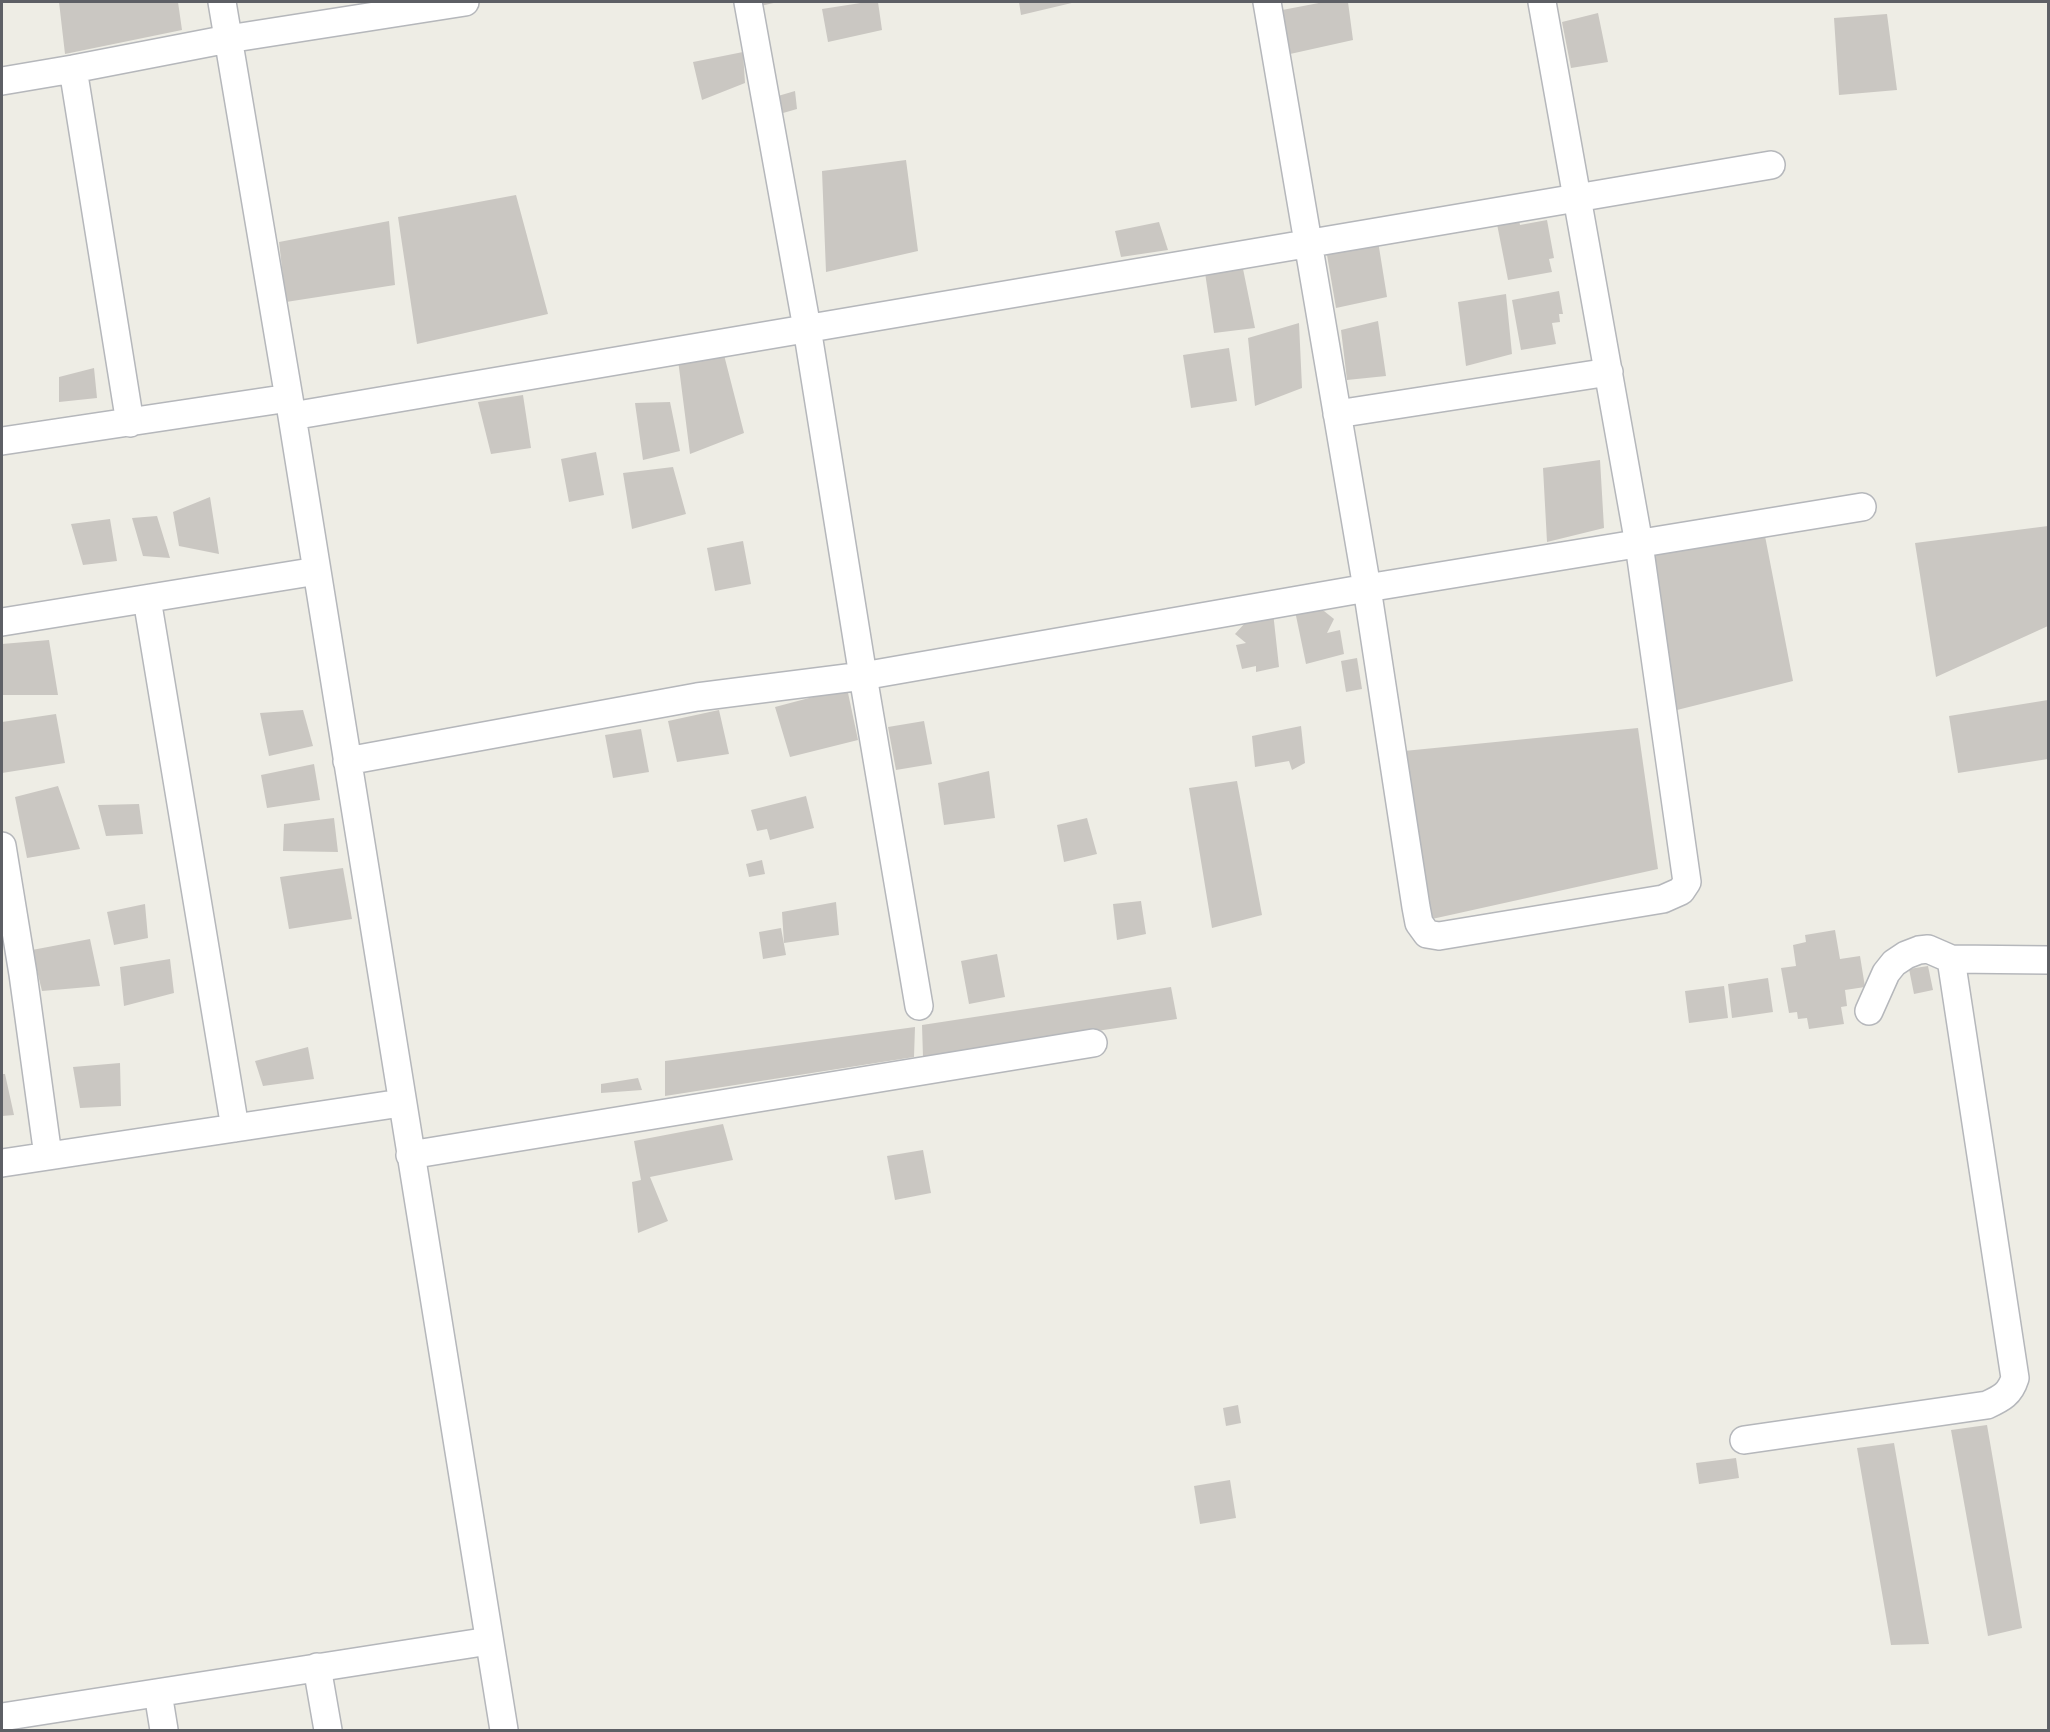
<!DOCTYPE html>
<html>
<head>
<meta charset="utf-8">
<style>
	body { margin:0 }
	#map { position:relative; width:2050px; height:1732px; overflow:hidden; background:#eeede5; font-family:"Work Sans",sans-serif }
	canvas { display:block }
	.frame { position:absolute; inset:0; border:3px solid #5d5f65; pointer-events:none }
</style>
</head>
<body>
<div id="map">
<canvas width="2050" height="1732"></canvas>
<div class="frame"></div>
</div>
<script>
const g = document.querySelector('canvas').getContext('2d');
g.lineJoin = 'round';
function fill(path, color) { g.fillStyle = color; g.fill(path, 'evenodd'); }
function trace(path, color, width, dash) { g.strokeStyle = color; g.lineWidth = width; g.lineCap = dash ? 'butt' : 'round'; g.setLineDash(dash || []); g.stroke(path); }
const building = new Path2D(`
	M59,2H178L182,30L65,54Z
	M755,2H778L756,7Z
	M867,2H878L882,30L828,42L822,9Z
	M1019,2H1076L1021,15Z
	M1324,2H1348L1353,40L1281,56L1277,11Z
	M1598,13L1608,62L1571,68L1562,22Z
	M1887,14L1897,90L1839,95L1834,18Z
	M743,52L745,83L702,100L693,62Z
	M795,91L797,109L783,113L778,96Z
	M906,160L918,251L826,272L822,171Z
	M516,195L548,314L417,344L398,217Z
	M1518,215L1520,225L1547,220L1554,258L1549,259L1552,272L1508,280L1496,219Z
	M389,221L395,285L286,302L279,242Z
	M1159,222L1168,250L1121,257L1115,231Z
	M1378,241L1387,297L1336,308L1327,255Z
	M1241,259L1255,328L1214,333L1204,266Z
	M1559,291L1563,314H1559L1560,322L1552,323L1556,344L1521,350L1512,300Z
	M1506,294L1512,354L1466,366L1458,302Z
	M1378,321L1386,376L1347,380L1341,330Z
	M1299,323L1302,388L1255,406L1248,338Z
	M1229,348L1237,401L1191,408L1183,355Z
	M723,351L744,433L690,454L678,360Z
	M94,368L97,398L59,402V377Z
	M523,395L531,448L491,454L478,402Z
	M670,402L680,451L643,460L635,403Z
	M596,452L604,495L569,502L561,459Z
	M1600,460L1604,528L1547,542L1543,468Z
	M673,467L686,514L632,529L623,473Z
	M210,497L219,554L179,546L173,512Z
	M157,516L170,558L143,556L132,518Z
	M110,519L117,561L83,565L71,524Z
	M2048,526V626L1936,677L1915,543Z
	M1765,536L1793,681L1677,710L1653,553Z
	M743,541L751,584L715,591L707,548Z
	M1295,611H1324L1334,619L1327,633L1340,630L1344,654L1306,664Z
	M1273,612L1279,667L1256,672V666L1242,669L1236,645L1246,643L1235,634L1244,624L1252,618Z
	M49,640L58,695H2V644Z
	M1357,658L1362,689L1346,692L1341,661Z
	M847,688L858,740L790,757L775,707Z
	M2048,700V759L1958,773L1949,716Z
	M303,710L313,746L269,756L260,713Z
	M719,710L729,754L677,762L668,721Z
	M56,714L65,763L2,773V722Z
	M924,721L932,764L896,770L888,727Z
	M1301,726L1305,763L1292,770L1289,761L1255,767L1252,736Z
	M1638,728L1658,869L1432,919L1404,751Z
	M641,729L649,772L613,778L605,735Z
	M314,764L320,800L267,808L261,775Z
	M989,771L995,818L944,825L938,783Z
	M1237,781L1262,915L1212,928L1189,788Z
	M58,786L80,849L27,858L15,797Z
	M806,796L814,828L770,840L767,829L757,831L751,810Z
	M139,804L143,834L106,836L98,805Z
	M334,818L338,852L283,851L284,824Z
	M1087,818L1097,854L1064,862L1057,825Z
	M762,860L765,874L749,877L746,864Z
	M343,868L352,919L289,929L280,877Z
	M1141,901L1146,934L1117,940L1113,904Z
	M836,902L839,935L784,943L782,912Z
	M145,904L148,938L114,945L107,912Z
	M781,928L786,955L763,959L759,932Z
	M1835,930L1840,959L1860,956L1865,987L1845,990L1847,1006L1841,1007L1844,1024L1809,1029L1807,1018L1798,1019L1797,1012L1789,1013L1781,968L1796,966L1793,945L1806,942L1805,935Z
	M90,939L100,986L42,991L32,950Z
	M997,954L1005,997L969,1004L961,961Z
	M170,959L174,993L124,1006L120,967Z
	M1928,966L1933,990L1914,994L1909,969Z
	M1768,978L1773,1012L1732,1018L1728,984Z
	M1724,986L1728,1018L1689,1023L1685,991Z
	M1171,987L1177,1019L923,1057L922,1025Z
	M915,1027L914,1057L665,1096V1061Z
	M308,1047L314,1079L263,1086L255,1061Z
	M120,1063L121,1106L80,1108L73,1067Z
	M2,1074H5L14,1115L2,1116Z
	M638,1078L642,1090L601,1093V1084Z
	M723,1124L733,1160L650,1177L668,1221L638,1233L632,1182L641,1180L634,1141Z
	M923,1150L931,1193L895,1200L887,1156Z
	M1238,1405L1241,1423L1226,1426L1223,1408Z
	M1987,1425L2022,1628L1988,1636L1951,1430Z
	M1894,1443L1929,1644L1891,1645L1857,1448Z
	M1736,1458L1739,1478L1699,1484L1696,1463Z
	M1230,1480L1236,1518L1200,1524L1194,1486Z`);
const minor = new Path2D(`
	M222,2L292,416L504,1730
	M748,2L807,328L863,676L919,1006
	M1267,2L1367,588L1416,907L1419,923L1427,934L1439,936L1663,899L1681,891L1687,882L1639,544L1542,2
	M73,69L130,423
	M2,81L73,69L228,39L465,2
	M1337,414L1609,372
	M292,416L1771,165
	M2,441L289,398
	M147,599L235,1128
	M2,622L317,571
	M347,761L697,697L863,676L1367,588L1862,507
	M2,846L23,974L48,1156
	M1869,1011L1886,973L1894,963L1906,955L1919,950L1928,949L1951,959L2048,960
	M410,1155L1093,1043
	M2,1163L401,1103
	M1744,1440L1987,1405C2002,1398 2010,1394 2015,1378L1951,959
	M317,1667L328,1730
	M158,1693L164,1730
	M2,1717L489,1641`);
fill(building, '#cac7c2');
trace(minor, '#b5b7bb', 30);
trace(minor, '#fff', 27);
</script>
</body>
</html>
